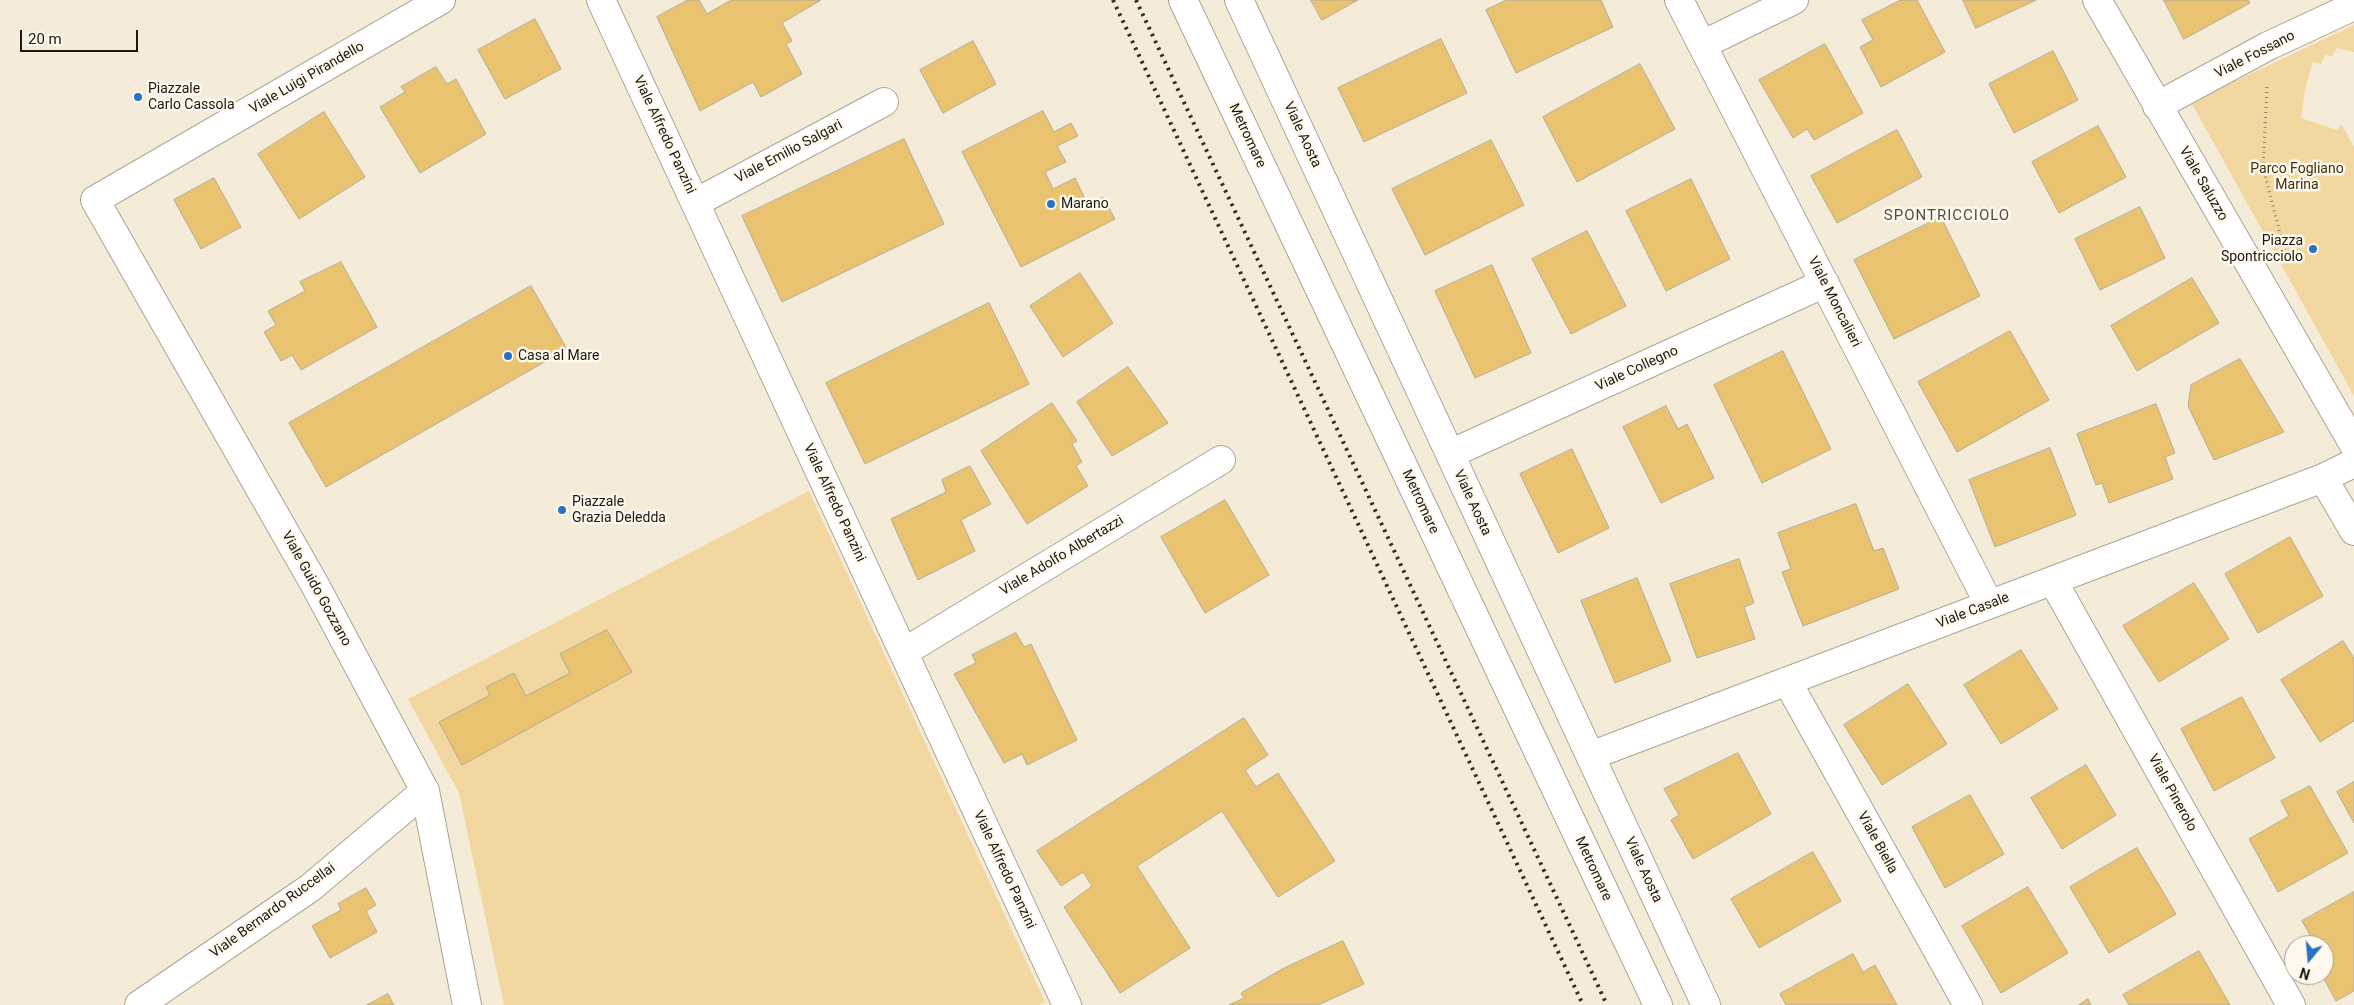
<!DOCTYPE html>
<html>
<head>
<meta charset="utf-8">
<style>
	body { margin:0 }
	#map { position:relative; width:2354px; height:1005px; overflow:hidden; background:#f4ebd8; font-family:Roboto,sans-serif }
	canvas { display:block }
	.north { position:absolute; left:2284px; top:935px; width:50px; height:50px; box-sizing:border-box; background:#fef8ed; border:1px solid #a39e95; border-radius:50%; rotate:197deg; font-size:14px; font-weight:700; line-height:20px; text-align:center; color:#1b1811 }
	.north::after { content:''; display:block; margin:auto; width:18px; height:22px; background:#2b71c2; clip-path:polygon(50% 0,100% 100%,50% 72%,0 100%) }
	.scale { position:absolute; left:20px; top:30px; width:118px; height:22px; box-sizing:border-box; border:2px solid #1b1811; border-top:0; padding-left:6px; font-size:15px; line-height:18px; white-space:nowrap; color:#1b1811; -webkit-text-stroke:4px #fef8ed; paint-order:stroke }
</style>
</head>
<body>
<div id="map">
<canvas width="2354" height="1005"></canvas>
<div class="north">N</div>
<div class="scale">20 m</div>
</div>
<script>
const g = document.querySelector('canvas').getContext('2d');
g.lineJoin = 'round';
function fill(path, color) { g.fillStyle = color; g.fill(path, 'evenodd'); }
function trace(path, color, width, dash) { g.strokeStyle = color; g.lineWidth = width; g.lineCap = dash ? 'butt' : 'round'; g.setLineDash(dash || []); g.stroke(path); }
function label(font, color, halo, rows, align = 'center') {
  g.font = font + ' Roboto,sans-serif'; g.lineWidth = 5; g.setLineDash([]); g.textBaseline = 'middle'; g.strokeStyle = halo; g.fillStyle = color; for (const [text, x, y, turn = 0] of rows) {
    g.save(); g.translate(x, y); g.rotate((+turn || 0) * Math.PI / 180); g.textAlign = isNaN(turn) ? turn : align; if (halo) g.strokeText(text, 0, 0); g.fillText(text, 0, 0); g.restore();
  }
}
const green = new Path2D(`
	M2354,25V52L2337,48L2332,56L2325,55L2321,64L2313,62L2305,89L2301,118L2337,130L2342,125L2354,147V396L2191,102Z
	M809,491L1045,1002L1039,1005H504L459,793L408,699Z`);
const building = new Path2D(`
	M688,0H699L707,14L731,0H821L782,23L792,41L786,44L802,74L761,97L753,82L700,111L657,17Z
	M1311,0H1358L1322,20Z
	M1507,0H1601L1613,27L1516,73L1486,10Z
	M1901,0H1917L1945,52L1881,87L1860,47L1873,40L1862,20Z
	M1963,0H2036L1976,28Z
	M2164,0H2248L2250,3L2184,39Z
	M535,19L561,69L505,99L478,50Z
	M1441,39L1467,93L1364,142L1338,88Z
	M973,41L996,84L943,113L920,70Z
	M1825,44L1863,113L1814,140L1807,129L1793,138L1759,80Z
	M2053,51L2078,100L2014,133L1989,84Z
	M1640,64L1675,129L1577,182L1543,117Z
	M436,67L447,84L456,79L486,134L420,173L380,107L405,92L401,87Z
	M1043,111L1054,132L1071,123L1078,136L1057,146L1066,162L1045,172L1053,189L1075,178L1088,205L1103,197L1115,219L1021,267L962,152Z
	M324,112L365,177L299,219L258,154Z
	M2098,126L2126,177L2059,213L2032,162Z
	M1897,130L1922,177L1837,223L1811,176Z
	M904,139L944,224L782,302L742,216Z
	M1491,140L1524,205L1425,255L1392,189Z
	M214,178L241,227L201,249L174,200Z
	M1691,179L1730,259L1666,291L1626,211Z
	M2140,207L2165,258L2100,290L2075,239Z
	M1941,217L1980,296L1894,339L1854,260Z
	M1587,231L1626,306L1571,334L1532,259Z
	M341,262L377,327L301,370L292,355L281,361L264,332L276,325L268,311L305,291L300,282Z
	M1492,265L1531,353L1475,378L1435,291Z
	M1080,273L1113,323L1063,357L1030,306Z
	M2192,278L2219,323L2137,371L2111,326Z
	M531,286L567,349L326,487L289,423Z
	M989,303L1029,384L865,464L826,383Z
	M2010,331L2049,400L1957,452L1918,382Z
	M1783,351L1831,449L1762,483L1714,385Z
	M2240,359L2284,432L2214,460L2188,406L2191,385Z
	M1128,367L1168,423L1112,456L1077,402Z
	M1052,403L1077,441L1072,444L1082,462L1076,466L1088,486L1027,524L981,451Z
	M2156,404L2175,453L2165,457L2173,479L2109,503L2102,483L2096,485L2077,434Z
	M1666,406L1678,429L1687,424L1714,478L1661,503L1623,427Z
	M2050,448L2076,515L1995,547L1969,480Z
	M1572,449L1609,528L1558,553L1520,474Z
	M970,466L991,504L961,520L975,551L918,580L891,519L946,492L942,480Z
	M1225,500L1269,575L1205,613L1161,537Z
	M1856,504L1874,551L1883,548L1899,589L1803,626L1782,572L1791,569L1778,533Z
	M2290,537L2323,596L2258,633L2225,574Z
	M1739,559L1754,603L1744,607L1755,639L1697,658L1670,584Z
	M1637,578L1671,661L1615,683L1581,601Z
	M2194,583L2229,639L2159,682L2123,626Z
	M607,630L632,672L462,765L439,722L490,695L486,687L514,673L526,696L570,673L560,654Z
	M1016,633L1024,647L1031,644L1077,740L1027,765L1022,754L1004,763L954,674L976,663L972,655Z
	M2343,641L2354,658V721L2320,742L2281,680Z
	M2021,650L2058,709L2001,744L1964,685Z
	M1908,684L1947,744L1882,785L1844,725Z
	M2242,697L2275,758L2214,791L2181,729Z
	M1244,718L1268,755L1245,770L1256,787L1278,773L1335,861L1278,897L1222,811L1137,866L1190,948L1120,993L1064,907L1092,886L1083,872L1061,886L1037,851Z
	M1738,753L1771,814L1693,859L1671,820L1679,815L1664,789Z
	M2086,765L2116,815L2062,849L2031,798Z
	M2354,782V823L2337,792Z
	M2310,786L2348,853L2278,892L2249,839L2289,816L2281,801Z
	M1970,795L2004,854L1945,888L1912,827Z
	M2137,848L2176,914L2109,953L2070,887Z
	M1813,852L1841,901L1759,948L1731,899Z
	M2028,887L2068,953L2001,993L1962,926Z
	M366,888L376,905L366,911L377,932L330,958L312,926L341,910L338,904Z
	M2354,892V991L2336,1001L2323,977L2331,972L2324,960V945H2316L2302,921Z
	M1343,941L1364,984L1318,1005H1229L1244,998L1241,993L1282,969Z
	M2199,951L2230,1005H2129L2123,995Z
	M1853,954L1863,972L1875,965L1897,1005H1786L1780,994Z
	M388,994L394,1005H367Z
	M2088,999L2091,1005H2079Z`);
const path = new Path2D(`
	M2267,87L2263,167L2285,253`);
const minor = new Path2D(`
	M441,0L95,200L315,585L425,791L467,1005
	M601,0L1067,1005
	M1183,0L1658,1005
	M1239,0L1706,1005
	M1679,0L1989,604
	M2097,0L2354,445
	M1702,45L1794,0
	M2157,106L2268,46L2354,6
	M695,203L884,102
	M1450,454L1825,283
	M2323,478L2354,531
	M2053,581L2291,1005
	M904,652L1221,460
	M1787,681L1968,1005
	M1590,756L2323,478L2354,463
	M139,1005L310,888L425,791`);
const rail = new Path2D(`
	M1113,0L1583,1005
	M1136,0L1607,1005`);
const markers = [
	[138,97,5,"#2b71c2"],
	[1051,204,5,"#2b71c2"],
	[2313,249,5,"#2b71c2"],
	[508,356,5,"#2b71c2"],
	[562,510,5,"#2b71c2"]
];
const streetNames = [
	["Viale Fossano",2255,55,-27],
	["Viale Luigi Pirandello",307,78,-30],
	["Viale Alfredo Panzini",664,135,65],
	["Viale Aosta",1302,135,65],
	["Metromare",1247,136,65],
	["Viale Emilio Salgari",789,152,-28],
	["Viale Saluzzo",2203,184,60],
	["Viale Moncalieri",1834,302,63],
	["Viale Collegno",1637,369,-25],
	["Metromare",1420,502,65],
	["Viale Alfredo Panzini",834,503,65],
	["Viale Aosta",1472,503,65],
	["Viale Adolfo Albertazzi",1062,556,-31],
	["Viale Guido Gozzano",316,589,61],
	["Viale Casale",1973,611,-21],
	["Viale Pinerolo",2172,793,61],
	["Viale Biella",1877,843,61],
	["Metromare",1593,869,65],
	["Viale Alfredo Panzini",1004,870,65],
	["Viale Aosta",1643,870,65],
	["Viale Bernardo Ruccellai",273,911,-36]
];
const poiNames = [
	["Piazzale",148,89],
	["Carlo Cassola",148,105],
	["Marano",1061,204],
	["Piazza",2303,241,"right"],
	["Spontricciolo",2303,257,"right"],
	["Casa al Mare",518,356],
	["Piazzale",572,502],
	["Grazia Deledda",572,518]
];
const parkNames = [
	["Parco Fogliano",2297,169],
	["Marina",2297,185]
];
const neighbourhoodNames = [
	["SPONTRICCIOLO",1947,216]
];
fill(green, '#f2d8a0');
fill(building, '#e9c370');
trace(building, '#b4ac99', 1);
trace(minor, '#ada492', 30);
trace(path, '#8a8477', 3, [1, 4]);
trace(minor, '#fff', 28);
trace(rail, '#312e25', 4, [2.5, 5]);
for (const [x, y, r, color] of markers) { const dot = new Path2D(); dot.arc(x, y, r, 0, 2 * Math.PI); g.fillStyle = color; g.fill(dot); trace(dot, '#fef8ed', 2); }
label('14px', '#1b1811', '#fef8ed', streetNames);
label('14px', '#1b1811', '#fef8ed', poiNames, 'left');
label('14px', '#40310c', '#fef8ed', parkNames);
g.letterSpacing = '1px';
label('15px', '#554d3d', '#fef8ed', neighbourhoodNames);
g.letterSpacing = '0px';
</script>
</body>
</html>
